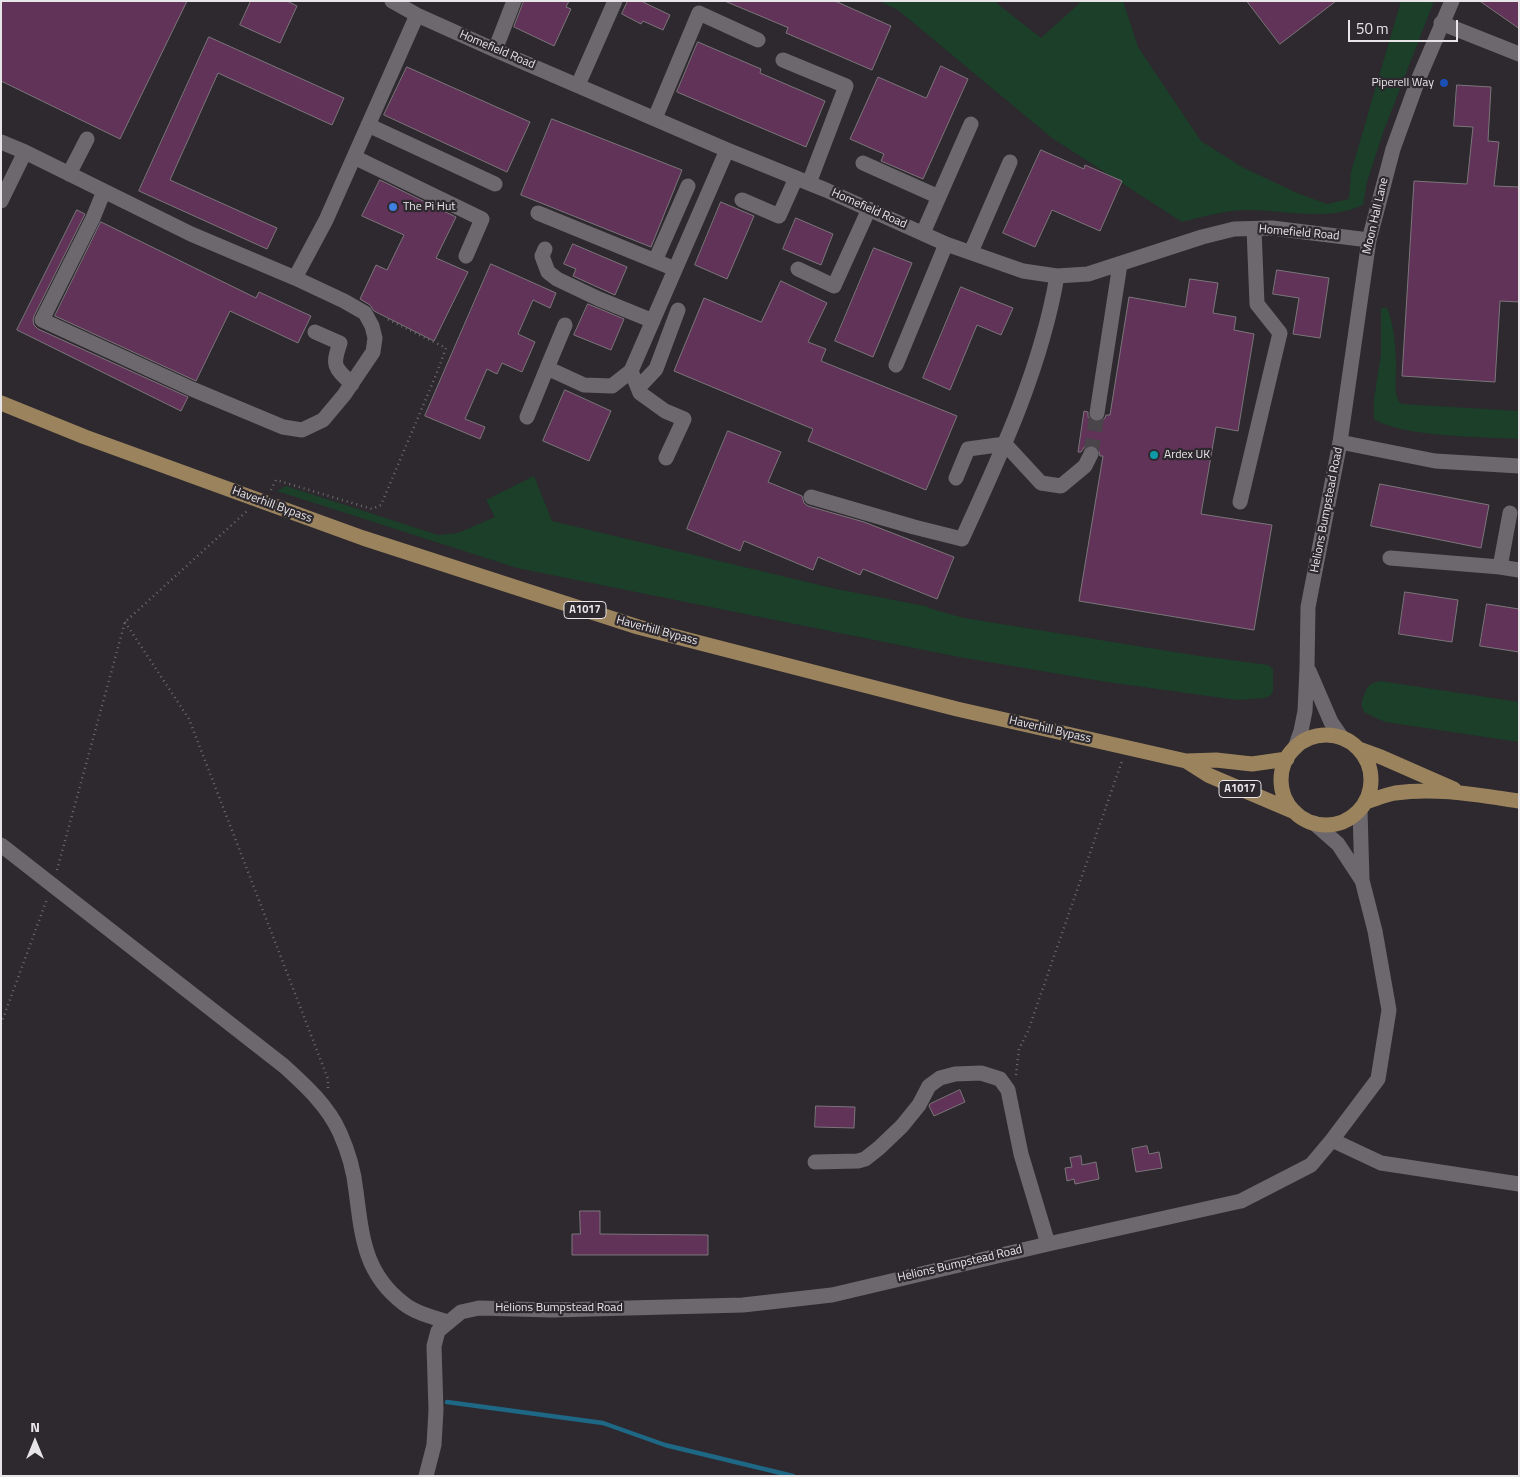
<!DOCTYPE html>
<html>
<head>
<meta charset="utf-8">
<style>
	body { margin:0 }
	#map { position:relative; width:1520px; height:1477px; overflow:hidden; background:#2d292e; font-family:"Titillium Web",sans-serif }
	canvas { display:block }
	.frame { position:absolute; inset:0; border:2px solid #e7e5e8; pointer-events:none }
	.north { position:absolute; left:10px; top:1417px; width:50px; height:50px; -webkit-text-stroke:4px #2d292e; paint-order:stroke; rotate:0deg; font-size:14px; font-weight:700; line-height:20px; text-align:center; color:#e7e5e8 }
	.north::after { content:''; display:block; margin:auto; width:18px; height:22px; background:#e7e5e8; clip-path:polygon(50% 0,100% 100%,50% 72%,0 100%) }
	.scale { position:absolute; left:1348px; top:20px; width:110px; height:22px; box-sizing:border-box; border:2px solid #e7e5e8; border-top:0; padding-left:6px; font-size:15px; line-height:18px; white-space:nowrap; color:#e7e5e8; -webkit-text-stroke:4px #2d292e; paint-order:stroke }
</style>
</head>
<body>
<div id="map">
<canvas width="1520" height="1477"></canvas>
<div class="frame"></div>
<div class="north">N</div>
<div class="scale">50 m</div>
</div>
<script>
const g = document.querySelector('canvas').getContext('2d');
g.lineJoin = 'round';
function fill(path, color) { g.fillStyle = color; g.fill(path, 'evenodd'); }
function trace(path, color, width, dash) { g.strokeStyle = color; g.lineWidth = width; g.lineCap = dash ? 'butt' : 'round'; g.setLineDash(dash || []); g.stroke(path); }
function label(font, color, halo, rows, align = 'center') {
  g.font = font + ' "Titillium Web",sans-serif'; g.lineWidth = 4.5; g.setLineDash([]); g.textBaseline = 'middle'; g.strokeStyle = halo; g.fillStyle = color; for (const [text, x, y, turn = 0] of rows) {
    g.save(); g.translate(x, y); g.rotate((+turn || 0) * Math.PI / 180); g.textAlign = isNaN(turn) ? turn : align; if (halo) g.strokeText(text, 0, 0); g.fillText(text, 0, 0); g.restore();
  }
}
const green = new Path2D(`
	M879,1H994L1041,38L1082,1H1123L1138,47L1201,141L1242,167L1297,193L1327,204L1349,199L1351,172L1401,1H1434L1384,130L1367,182L1363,205C1357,207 1351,210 1345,211C1315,218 1284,211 1253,210C1230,209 1205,216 1182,222L1052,138L898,10Z
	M1381,308H1387C1394,324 1395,344 1396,362C1397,374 1392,394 1401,404L1519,411V439C1484,437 1401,437 1374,419V399L1381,354Z
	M534,476L552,521L836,589L925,606L935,610L964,618L1193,655L1268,665L1273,669V691L1271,695L1265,698L1237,700L1107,682L959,657L517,568L277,491L286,486L438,535L458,533L495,517L486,500Z
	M1380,681L1519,702V742L1385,722L1364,712L1362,707V700L1367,688L1371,684Z`);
const stream = new Path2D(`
	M447,1402L603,1423L665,1445L793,1476`);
const building = new Path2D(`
	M1,1H187L120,139L1,81Z
	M251,1H287L297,6L280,43L240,25Z
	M524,1H569L566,7L571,9L554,46L514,27Z
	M628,1H641L670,15L663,30L643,21L641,24L622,14Z
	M725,1H835L891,26L872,70L786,33L788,28Z
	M1247,1H1336L1280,44Z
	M1480,1H1519V28Z
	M209,37L344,98L332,125L218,73L170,180L277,228L267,249L139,191Z
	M698,42L761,69L760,73L825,101L806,147L677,92Z
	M941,66L968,79L923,179L881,161L884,154L850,139L878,77L926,98Z
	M407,67L530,122L507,172L384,115Z
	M1457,85L1491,87L1488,141L1499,142L1494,186L1519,187V302L1500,301L1495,382L1402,376L1414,181L1467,184L1473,127L1454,126Z
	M552,119L682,170L651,247L521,195Z
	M1041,150L1084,169L1085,165L1122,181L1100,231L1052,210L1035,247L1003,233Z
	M380,180L456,217L436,258L468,272L434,341L374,311L370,305L360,299L376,265L387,270L404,235L362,216Z
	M721,202L754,216L727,279L695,265Z
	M77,210L85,214L34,316L33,320L34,325L38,329L188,397L181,411L17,330Z
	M796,218L833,234L821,265L783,249Z
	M101,222L256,298L259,292L311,316L298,343L230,311L196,381L55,316Z
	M573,244L627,267L615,295L573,276L576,269L564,264Z
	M874,248L912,263L873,357L835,341Z
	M491,264L556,293L550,308L533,300L518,334L535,342L522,372L502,363L497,374L487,369L465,419L485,427L480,439L425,416Z
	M1277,270L1329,278L1320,338L1293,334L1299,298L1273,294Z
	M1190,279L1218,283L1213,313L1236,317L1234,330L1254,334L1238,431L1216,427L1201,514L1272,525L1254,630L1079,601L1103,456H1100L1098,448L1091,445L1085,446L1081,452H1078L1084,411L1088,412V417L1095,422H1101L1105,418L1106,415H1110L1129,297L1185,307Z
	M781,281L827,303L808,342L826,349L821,361L957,416L926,490L808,441L813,429L674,371L704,298L761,322Z
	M961,287L1013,308L1001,335L977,325L950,390L923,378Z
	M588,304L624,319L611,350L574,335Z
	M565,390L611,411L589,461L543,441Z
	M728,431L781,452L768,482L802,496L804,503L808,506L864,522L954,557L937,599L863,569L860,575L818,557L813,570L744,541L740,551L687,529Z
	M1380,484L1489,505L1481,548L1371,526Z
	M1405,592L1458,600L1452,642L1399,634Z
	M1487,604L1519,609V652L1480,646Z
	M960,1090L965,1102L934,1116L929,1106L930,1104Z
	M816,1106L855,1107L854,1128L815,1127Z
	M1147,1146L1149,1154L1159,1152L1162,1168L1136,1172L1132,1149Z
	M1081,1156L1082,1165L1096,1162L1099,1179L1075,1184L1074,1179L1067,1181L1065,1168L1072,1167L1070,1158Z
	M580,1211H600V1234L708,1235V1255H572V1234H580Z`);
const minorTunnel = new Path2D(`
	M1091,454L1097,413`);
const path = new Path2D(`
	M271,490L276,480L372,509L381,505L436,375L446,348L385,318
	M125,622L189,719L328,1079V1088
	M57,870L125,622L247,511
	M1,1024L47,899
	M1016,1075L1019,1049L1028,1031L1122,761`);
const minor = new Path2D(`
	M392,1L417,15L495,50L727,150L826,190L946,244L1023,271L1057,276L1088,274L1202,237L1234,229L1272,228L1369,240
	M1441,23L1519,54
	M495,50L514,1
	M783,60L846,86L809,183
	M578,85L615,1
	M655,118L699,13L758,40
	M368,125L495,184
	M1,142L25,152L191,234L295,278L344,301L365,313L372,326L375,338L373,352L344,395L323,420L302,430L283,427L192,389L42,320L93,218L104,191
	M354,157L482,219L466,256
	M863,163L939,197
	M69,174L87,139
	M742,200L779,216L796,178
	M1,201L25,152
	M538,213L675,269
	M923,233L971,124
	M545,249L542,256L548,272L557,279L599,299L653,321
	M971,252L1010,162
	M655,261L688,186
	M798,269L834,286L869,209
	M295,278L326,220L417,15
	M565,325L547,368L584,385L612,386L631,371L727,150
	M315,332L340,343C332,366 334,367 352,384
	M896,365L946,244
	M631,371L640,393L665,411L684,419L666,458
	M638,388L656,369L678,310
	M1097,413L1120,264
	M527,417L547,368
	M1340,442L1435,461L1519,466
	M1005,444L1041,483L1061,486L1085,466L1091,454
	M956,478L968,449L1005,444
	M811,497L914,527L962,539C1001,454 1041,369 1057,276
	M1240,502L1280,333L1257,304L1254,229
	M1390,558L1500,567L1519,570
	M1500,567L1510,513
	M1309,671L1331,722L1342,738
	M1295,748L1301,731L1305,711L1307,668L1308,607L1340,442L1369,240L1393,149L1418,80L1452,1
	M1314,823L1338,844L1361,879
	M1,845L284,1066C306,1086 328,1106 340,1133C348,1151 354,1171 356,1191C362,1236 364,1273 403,1303C415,1313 433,1317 448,1322
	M1332,1140L1381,1163L1519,1184
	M815,1162L858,1161L865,1159L879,1148L902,1126L919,1105L929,1086L940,1078L955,1074L981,1073L1000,1079L1008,1090L1021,1154L1048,1244
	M426,1476L434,1445L436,1410L434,1346L438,1331L461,1312L479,1308L553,1310L743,1305L832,1295L1048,1244L1241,1201L1311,1165L1332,1140L1378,1079L1389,1010L1375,931L1362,880L1360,810`);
const major = new Path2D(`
	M1,403L85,437L363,538L638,627L957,709L1186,761L1216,760L1252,764L1287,759
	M1281 780a45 45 0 1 1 90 0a45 45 0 1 1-90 0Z
	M1359,749L1381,757L1454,789
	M1186,761L1208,775L1295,812
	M1365,802C1375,799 1385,795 1395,793C1436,787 1478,795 1519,801`);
const markers = [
	[1444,83,5,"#1a4fb4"],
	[393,207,5,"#3f7fe0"],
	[1154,455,5,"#0f9aa8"]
];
const shields = [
	[585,610,42],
	[1240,789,42]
];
const shieldNames = [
	["A1017",585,610],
	["A1017",1240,789]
];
const streetNames = [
	["Homefield Road",497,50,23],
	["Homefield Road",869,209,24],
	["Moon Hall Lane",1376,216,-77],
	["Homefield Road",1299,233,5],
	["Haverhill Bypass",272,505,20],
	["Helions Bumpstead Road",1327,510,-79],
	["Haverhill Bypass",657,631,15],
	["Haverhill Bypass",1050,730,13],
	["Helions Bumpstead Road",960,1264,-13],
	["Helions Bumpstead Road",559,1308]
];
const poiNames = [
	["Piperell Way",1434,83,"right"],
	["The Pi Hut",403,207],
	["Ardex UK",1164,455]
];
fill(green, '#1b3f29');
trace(stream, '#1e6785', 4.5);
fill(building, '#613358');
trace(building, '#7b767a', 1);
trace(minorTunnel, '#49454a', 15, [15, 8]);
trace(path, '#6e6b6f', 2.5, [1, 4]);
trace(minor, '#6c686d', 15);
trace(major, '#9b835d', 15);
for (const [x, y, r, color] of markers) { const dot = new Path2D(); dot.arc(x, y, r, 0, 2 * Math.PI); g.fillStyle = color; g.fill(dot); trace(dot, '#2d292e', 2); }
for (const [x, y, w] of shields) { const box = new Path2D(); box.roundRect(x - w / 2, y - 8.5, w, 17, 4); g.fillStyle = '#2d292e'; g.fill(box); trace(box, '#e7e5e8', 1); }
label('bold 11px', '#e7e5e8', null, shieldNames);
label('12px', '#e7e5e8', '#2d292e', streetNames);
label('12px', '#e7e5e8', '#2d292e', poiNames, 'left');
</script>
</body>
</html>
